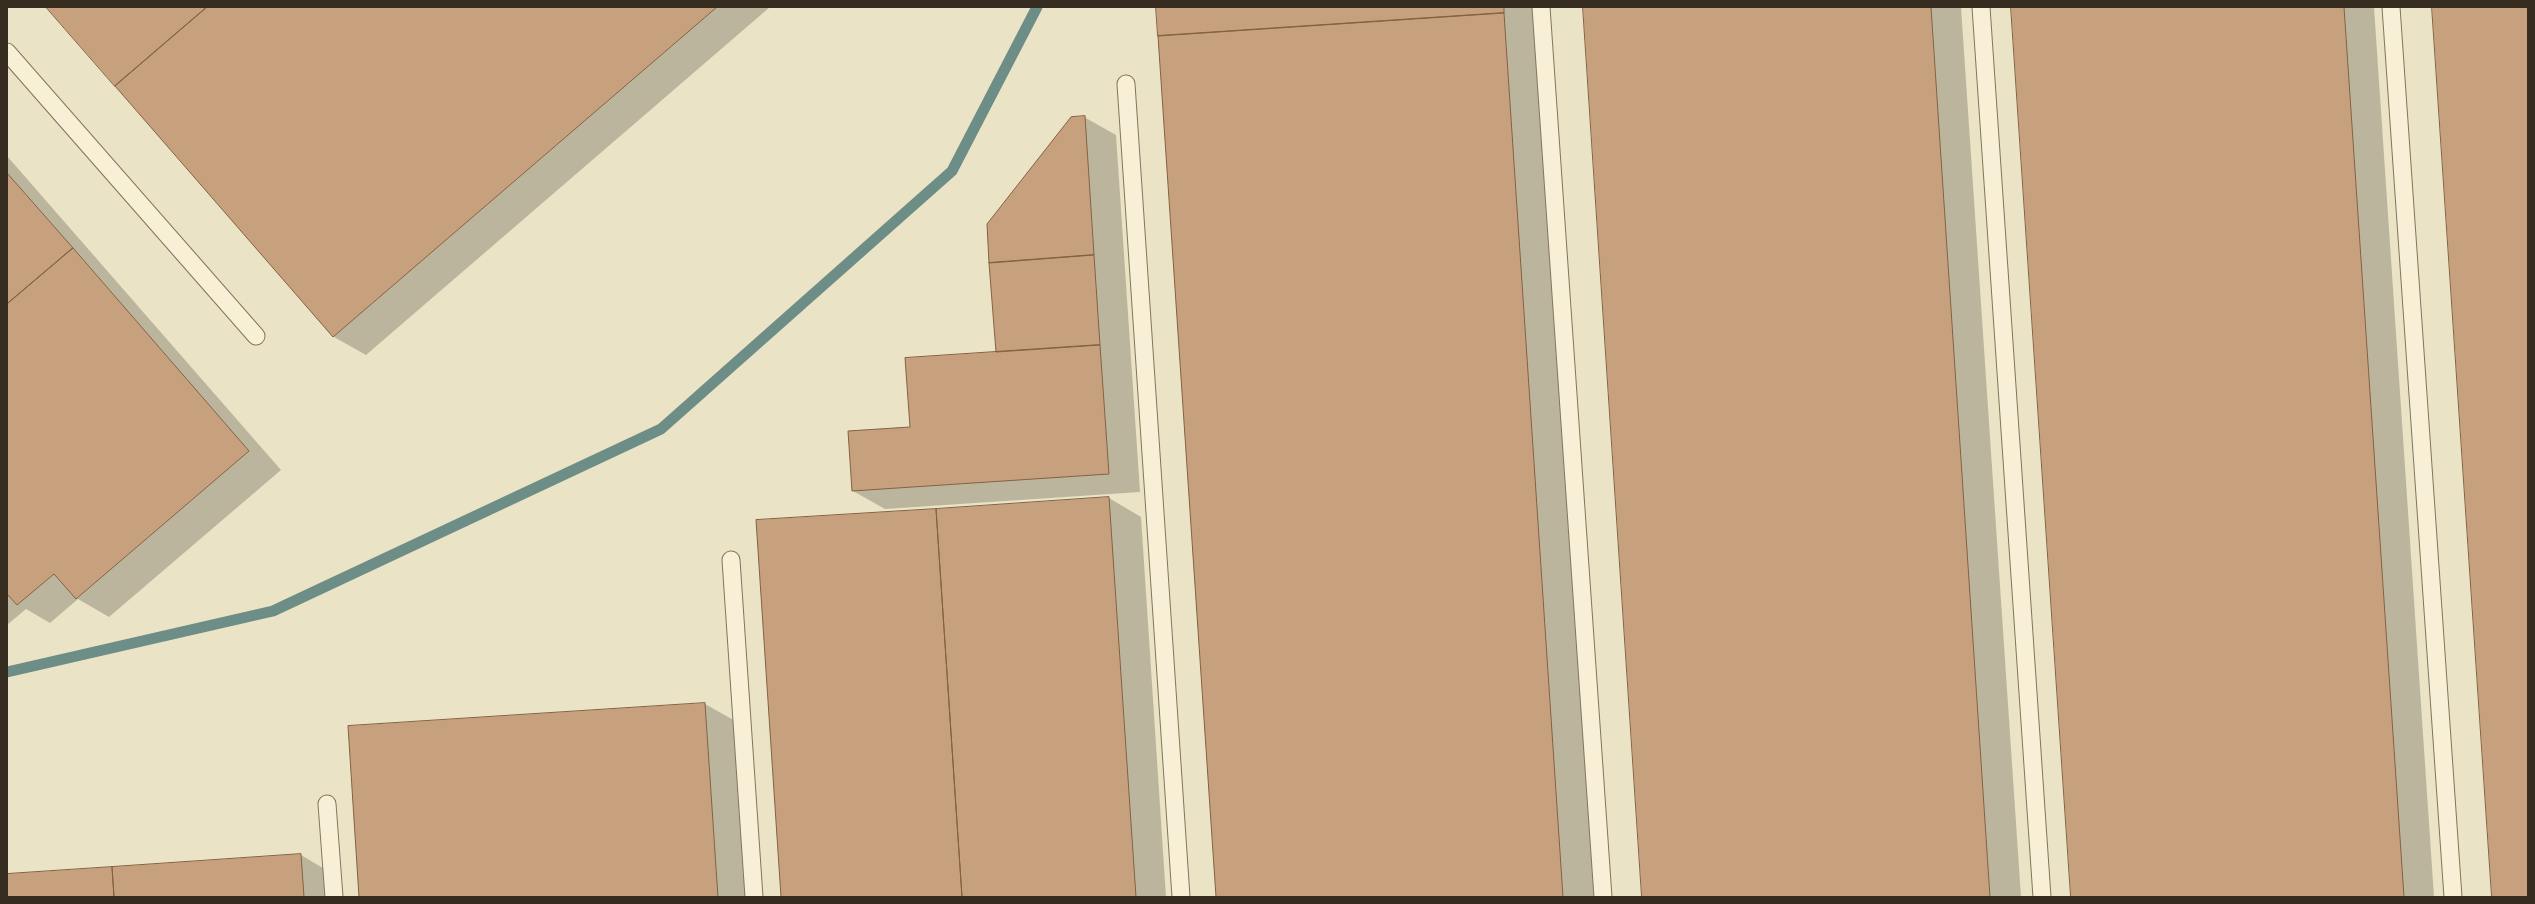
<!DOCTYPE html>
<html>
<head>
<meta charset="utf-8">
<style>
	body { margin:0 }
	#map { position:relative; width:2535px; height:904px; overflow:hidden; background:#ebe3c5; font-family:Literata,serif }
	canvas { display:block }
	.frame { position:absolute; inset:0; border:8px solid #362c1f; pointer-events:none }
</style>
</head>
<body>
<div id="map">
<canvas width="2535" height="904"></canvas>
<div class="frame"></div>
</div>
<script>
const g = document.querySelector('canvas').getContext('2d');
g.lineJoin = 'round';
function fill(path, color) { g.fillStyle = color; g.fill(path, 'evenodd'); }
function trace(path, color, width, dash) { g.strokeStyle = color; g.lineWidth = width; g.lineCap = dash ? 'butt' : 'round'; g.setLineDash(dash || []); g.stroke(path); }
const shadow = new Path2D(`
	M47,7H770L366,355L334,337Z
	M1157,7H1534L1594,897H1217Z
	M1584,7H1961L2021,897H1643Z
	M2012,7H2374L2434,897H2072Z
	M1084,117L1116,135L1140,492L885,509L853,491L911,428L997,353Z
	M7,156L281,470L109,617L78,599L50,623L26,609L7,625Z
	M1109,498L1141,517L1166,897H782L757,521Z
	M705,704L737,722L748,897H360Z
	M301,855L333,874L335,897H7V875Z`);
const stream = new Path2D(`
	M7,672L273,611L661,429L952,171L1037,7`);
const building = new Path2D(`
	M46,7H207L115,86Z
	M207,7H717L333,337L115,86Z
	M1156,7H1504V13L1158,36Z
	M1583,7H1931L1990,897H1642Z
	M2011,7H2344L2404,897H2071Z
	M2432,7H2528V897H2492Z
	M1504,13L1563,897H1216L1158,36Z
	M1085,116L1094,255L989,263L987,224L1071,117Z
	M7,173L73,248L7,304Z
	M73,248L249,451L76,599L54,574L17,605L7,594V304Z
	M1094,255L1100,345L996,352L989,263Z
	M1100,345L1109,474L852,491L848,431L910,427L905,358Z
	M1109,497L1136,897H962L936,509Z
	M936,509L962,897H781L756,520Z
	M705,703L718,897H359L348,726Z
	M301,854L304,897H114L112,867Z
	M112,867L114,897H7V874Z`);
const service = new Path2D(`
	M1541,7L1603,897
	M1981,7L2042,897
	M2391,7L2453,897
	M7,52L256,336
	M1126,84L1181,897
	M731,560L754,897
	M327,804L334,897`);
fill(shadow, '#0003');
trace(stream, '#6d8d87', 11);
fill(building, '#c7a17d');
trace(building, '#836143', 1);
trace(service, '#85755c', 19);
trace(service, '#f7f0d7', 17);
</script>
</body>
</html>
